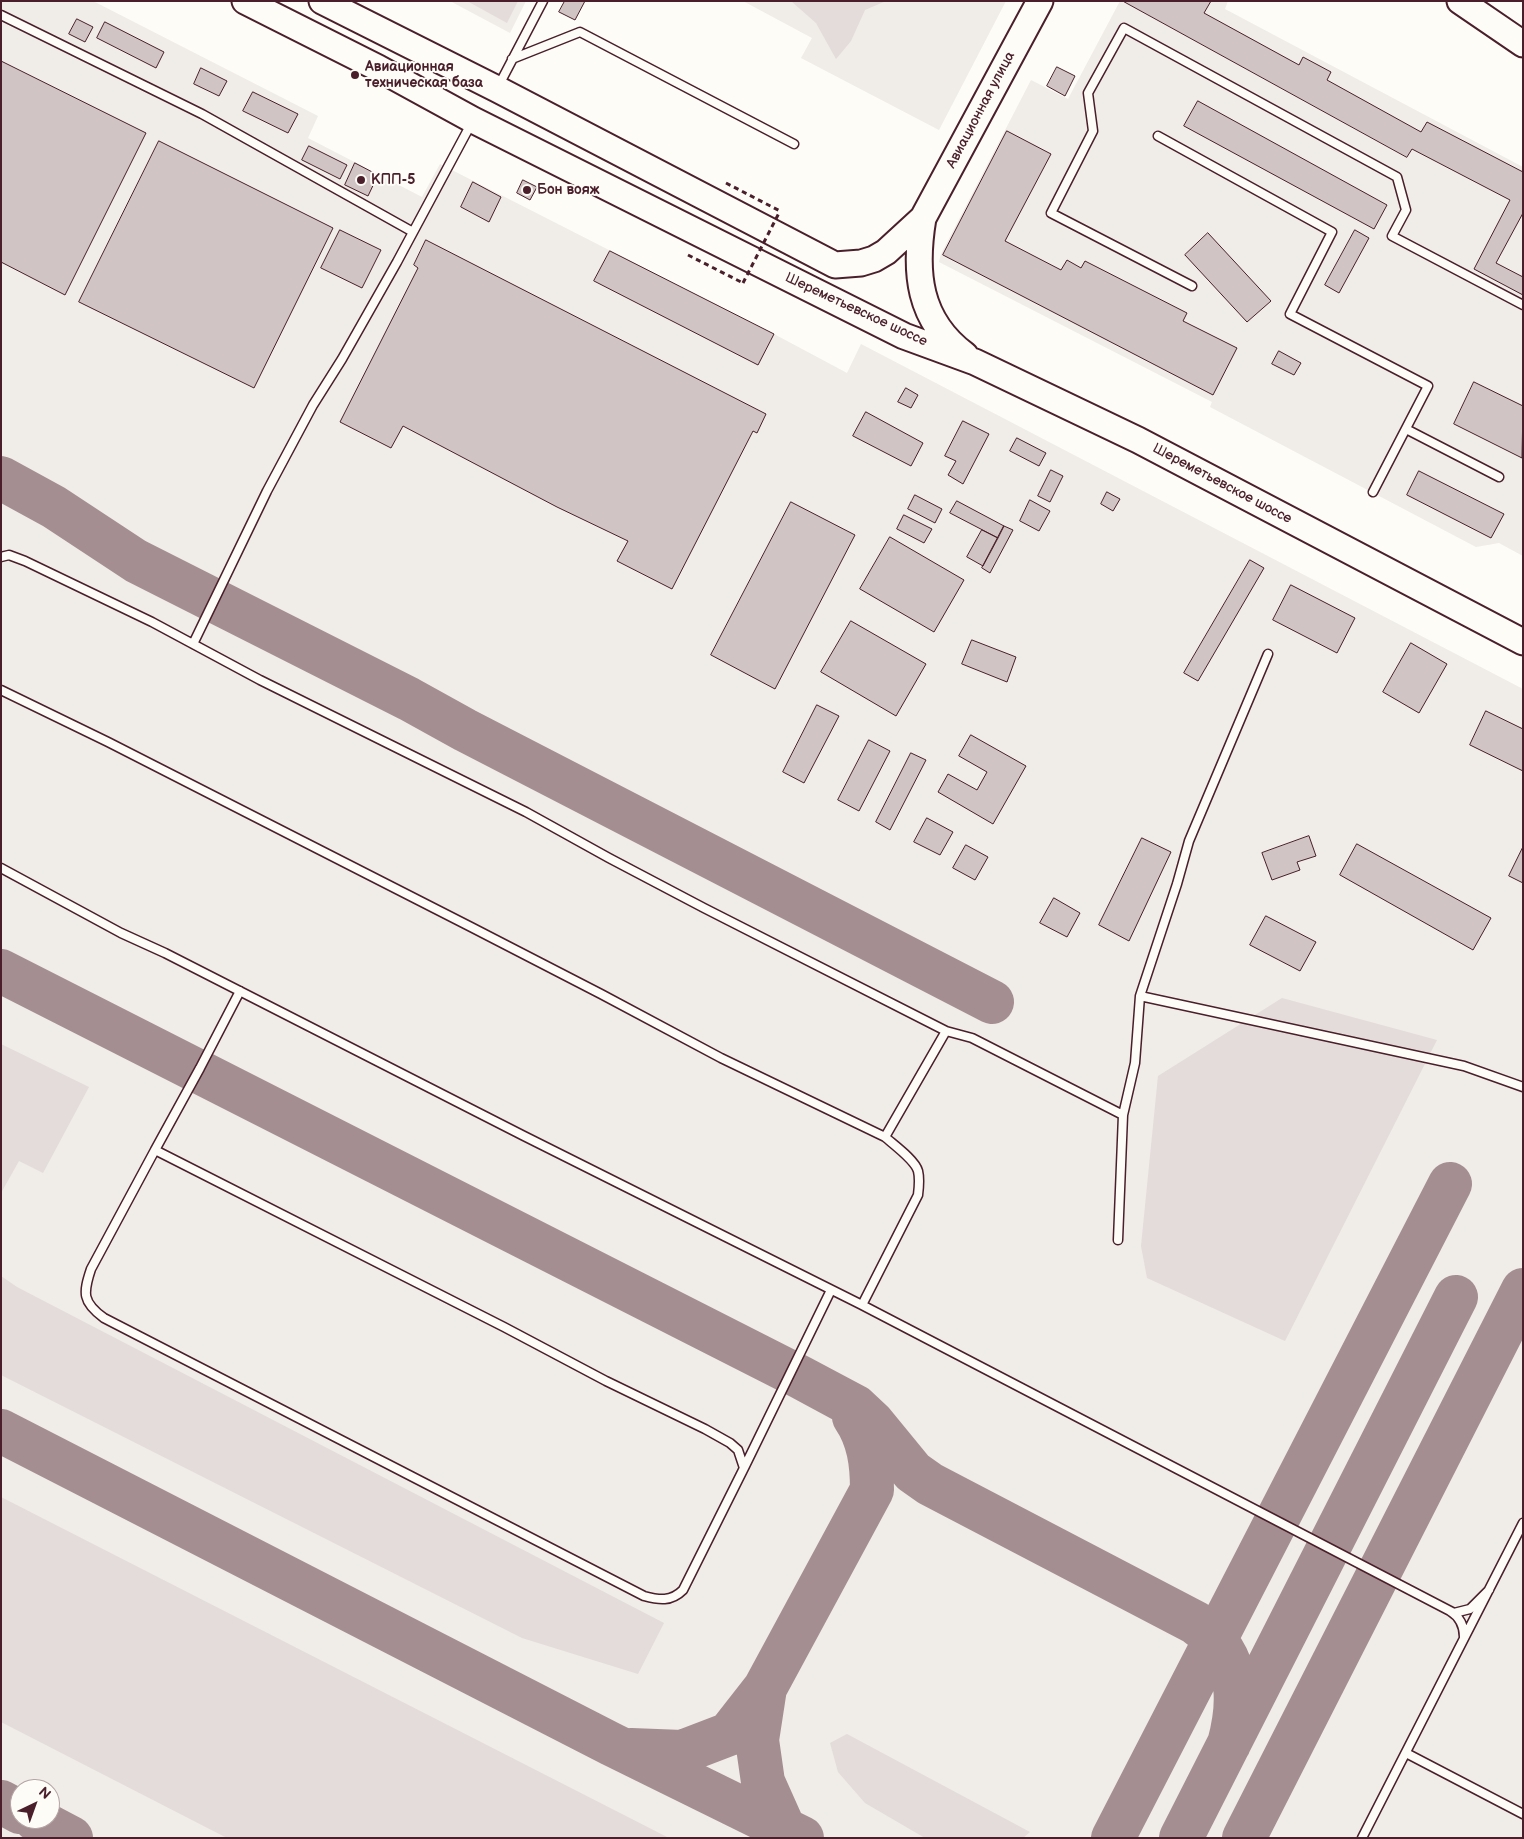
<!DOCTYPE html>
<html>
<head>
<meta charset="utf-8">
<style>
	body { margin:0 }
	#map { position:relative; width:1524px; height:1839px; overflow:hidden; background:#fdfcf7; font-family:"Balsamiq Sans",sans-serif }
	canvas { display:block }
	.frame { position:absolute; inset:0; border:2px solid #4a1f2b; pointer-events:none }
	.north { position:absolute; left:10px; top:1779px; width:50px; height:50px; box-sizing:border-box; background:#fdfcf7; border:1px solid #b5a4a5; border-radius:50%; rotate:42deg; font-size:14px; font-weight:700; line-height:20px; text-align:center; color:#4a1f2b }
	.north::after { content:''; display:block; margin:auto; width:18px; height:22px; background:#4a1f2b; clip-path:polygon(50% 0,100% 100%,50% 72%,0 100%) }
</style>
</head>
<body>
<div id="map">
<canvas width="1524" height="1839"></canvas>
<div class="frame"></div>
<div class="north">N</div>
</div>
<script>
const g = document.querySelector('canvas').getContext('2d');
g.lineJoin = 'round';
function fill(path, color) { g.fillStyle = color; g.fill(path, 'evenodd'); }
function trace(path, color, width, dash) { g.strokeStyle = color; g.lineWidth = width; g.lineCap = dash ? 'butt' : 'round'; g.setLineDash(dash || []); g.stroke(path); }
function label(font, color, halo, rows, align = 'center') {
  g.font = font + ' "Balsamiq Sans",sans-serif'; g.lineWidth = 4; g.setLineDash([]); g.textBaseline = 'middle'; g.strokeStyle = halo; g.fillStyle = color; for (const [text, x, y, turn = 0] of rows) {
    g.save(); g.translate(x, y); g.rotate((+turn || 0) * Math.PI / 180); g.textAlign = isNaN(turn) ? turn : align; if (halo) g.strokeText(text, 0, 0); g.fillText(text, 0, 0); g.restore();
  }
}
const built = new Path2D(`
	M1,1H93L318,116L308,138L422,197L440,164L774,334L847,373L861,344L1523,689V1838H1ZM20,1789H50V1819H20Z
	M450,1H526L510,33Z
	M743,1H1006L939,130L801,58L812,38Z
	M1120,1H1228L1225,9L1523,167V556L1499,543L1476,547L1210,407L1212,402L939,262L941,254L1031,80L1068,99Z`);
const green = new Path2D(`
	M467,1H518L507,23Z
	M791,1H886L865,10L851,41L836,59L816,23Z
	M1282,998L1437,1040L1285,1341L1147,1278L1141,1246L1158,1076Z
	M1,1044L89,1087L43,1173L19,1161L1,1193Z
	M1,1276L17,1287L664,1623L638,1674L522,1638L1,1375Z
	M1,1497L669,1838H227L1,1722Z
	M847,1734L1030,1832L1023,1838H925L865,1803L838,1772L830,1743Z`);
const taxiway = new Path2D(`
	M1,478L54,507L136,561L409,699L465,730L992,1002
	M1,971L800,1377L856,1407L872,1422L913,1472L930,1484L1196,1623C1201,1628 1209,1632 1213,1638C1241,1668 1239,1707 1229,1744
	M1,1431L611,1744L802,1838
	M765,1688L757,1740L763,1782L784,1829
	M631,1750L682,1752L729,1734L765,1688L872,1490C872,1464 869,1439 854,1417
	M1,1802L20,1812
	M35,1819L71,1838
	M1113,1838L1450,1184
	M1181,1838L1456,1297
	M1244,1838L1523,1290`);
const building = new Path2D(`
	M565,1H585L575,20L559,12Z
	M1123,1H1211L1204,13L1299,65L1303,57L1331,72L1327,80L1421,132L1427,122L1523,172V213L1496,263L1523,277V295L1474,269L1510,200L1412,149L1407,157Z
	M77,19L93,27L85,42L69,34Z
	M105,22L164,52L156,68L97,38Z
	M1,61L146,133L65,295L1,262Z
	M1057,67L1075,76L1065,96L1047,86Z
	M201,68L227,81L219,96L194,84Z
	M253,92L298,114L288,133L243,111Z
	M1198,101L1387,205L1374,229L1184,126Z
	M1007,131L1051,154L1005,241L1061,270L1067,260L1081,268L1085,261L1187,313L1183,321L1237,348L1213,395L943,255Z
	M159,141L333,228L254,388L79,302Z
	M309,146L347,165L340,179L302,160Z
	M355,163L378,175L368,196L345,185Z
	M523,180L537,187L530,200L517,193Z
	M473,182L501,197L489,222L461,207Z
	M340,230L381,250L362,288L321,268Z
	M1355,230L1369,238L1339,293L1325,285Z
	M1208,233L1271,301L1247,322L1185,255Z
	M426,240L766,414L757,433L753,431L672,589L617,561L628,541L557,507L403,426L391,448L340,422L418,268L414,265Z
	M610,251L774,334L758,365L594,281Z
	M1279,351L1301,363L1294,375L1272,364Z
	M1474,382L1523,406L1522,458L1454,424Z
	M906,388L918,395L911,408L898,402Z
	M866,412L923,443L911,466L853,436Z
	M963,421L989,434L963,484L948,475L956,461L945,456Z
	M1017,438L1046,453L1039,466L1010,451Z
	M1051,470L1063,476L1050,502L1038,496Z
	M1419,471L1504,514L1491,538L1407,495Z
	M1107,492L1120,499L1113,511L1101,504Z
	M915,495L942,509L935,523L908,509Z
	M1030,500L1050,511L1039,531L1020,521Z
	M957,501L1004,526L998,538L950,513Z
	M791,502L855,535L775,689L711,655Z
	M904,515L932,529L924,543L897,529Z
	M1004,526L1013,530L990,573L982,568Z
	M982,530L998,538L983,566L967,557Z
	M890,537L964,580L934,632L860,589Z
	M1250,560L1264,568L1198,681L1184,673Z
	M1291,585L1355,618L1337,653L1273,620Z
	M851,621L926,664L896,716L821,672Z
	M972,640L1016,657L1007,682L962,664Z
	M1411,643L1447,664L1419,713L1383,692Z
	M817,705L839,716L804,783L783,772Z
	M1486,711L1523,729V771L1470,745Z
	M971,735L1026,766L993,824L938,792L948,774L977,790L987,772L959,756Z
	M869,740L890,751L859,811L838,800Z
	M911,753L926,760L890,830L876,822Z
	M927,818L953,832L940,855L914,842Z
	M1309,836L1316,856L1297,862L1300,870L1272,880L1262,853Z
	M1142,838L1171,852L1129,941L1099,925Z
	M1357,844L1491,918L1473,950L1340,875Z
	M966,845L988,857L975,880L953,868Z
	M1523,847V883L1509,876Z
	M1054,898L1080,913L1067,937L1040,923Z
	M1266,916L1316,942L1300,971L1250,945Z`);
const path = new Path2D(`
	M726,183L780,211
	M688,255L743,283`);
const service = new Path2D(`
	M1,15L202,114L413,232
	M512,59L580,32L794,144
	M499,85L543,1
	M1158,136L1332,232L1290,314L1428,386L1373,492
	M1192,286L1051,213L1093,131L1088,93L1124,28L1397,177L1406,210L1392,236L1523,305
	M1406,429L1499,477
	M1,557L9,555L25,561L152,622L260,680L526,812L609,858L704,908L946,1031
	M193,644L267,491L313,405L342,359L397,262L471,124
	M1,690L108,742L471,927L601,994L721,1058L885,1137
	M1,868L121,933L165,953L524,1136L862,1305
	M1140,996L1464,1066L1523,1087
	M1123,1115L1135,1063L1140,996L1177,884L1189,841L1268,654
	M155,1150L91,1269C83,1293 82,1302 104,1318L644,1596C659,1600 671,1602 683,1590L744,1468L738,1450L730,1443L705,1429L606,1381L504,1327L155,1150L200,1068L240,991
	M1118,1240L1123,1115L972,1038L946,1031L885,1137C894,1145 915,1160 918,1171C920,1179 919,1187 918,1195L862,1305L1454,1613L1470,1609L1489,1590
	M744,1468L831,1290
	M1450,1611C1460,1617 1464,1626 1464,1637
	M1406,1753L1523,1814
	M1362,1838L1523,1523`);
const primary = new Path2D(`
	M245,1L378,68L473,120L904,336L975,362L1138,440L1523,642
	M322,1L497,89L835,265L861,263L874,259L886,252L923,218L1040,1
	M1460,1L1523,44
	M923,218C914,272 918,320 965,355`);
const pathBridge = new Path2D(`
	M743,283L780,211`);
const markers = [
	[355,75,5,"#4a1f2b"],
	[361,180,5,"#4a1f2b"],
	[527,190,5,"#4a1f2b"]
];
const poiNames = [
	["Авиационная",365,67],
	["техническая база",365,83],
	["КПП-5",371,180],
	["Бон вояж",537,190]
];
const streetNames = [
	["Авиационная улица",981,110,-62],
	["Шереметьевское шоссе",856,310,25],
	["Шереметьевское шоссе",1222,484,28]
];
fill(built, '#f0ece8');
fill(green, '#e3dcda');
trace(taxiway, '#a48e91', 44);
fill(building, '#d0c5c4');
trace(building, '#4a1f2b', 1);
trace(service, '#4a1f2b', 11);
trace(primary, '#4a1f2b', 29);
trace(path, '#4a1f2b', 3, [5, 4]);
trace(service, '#fdfcf7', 8);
trace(primary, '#fdfcf7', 25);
trace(pathBridge, '#4a1f2b', 3, [5, 4]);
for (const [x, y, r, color] of markers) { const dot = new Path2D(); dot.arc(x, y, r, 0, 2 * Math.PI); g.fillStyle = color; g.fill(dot); trace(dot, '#fdfcf7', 2); }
label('bold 14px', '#4a1f2b', '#fdfcf7', poiNames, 'left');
label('14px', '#4a1f2b', '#fdfcf7', streetNames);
</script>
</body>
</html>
